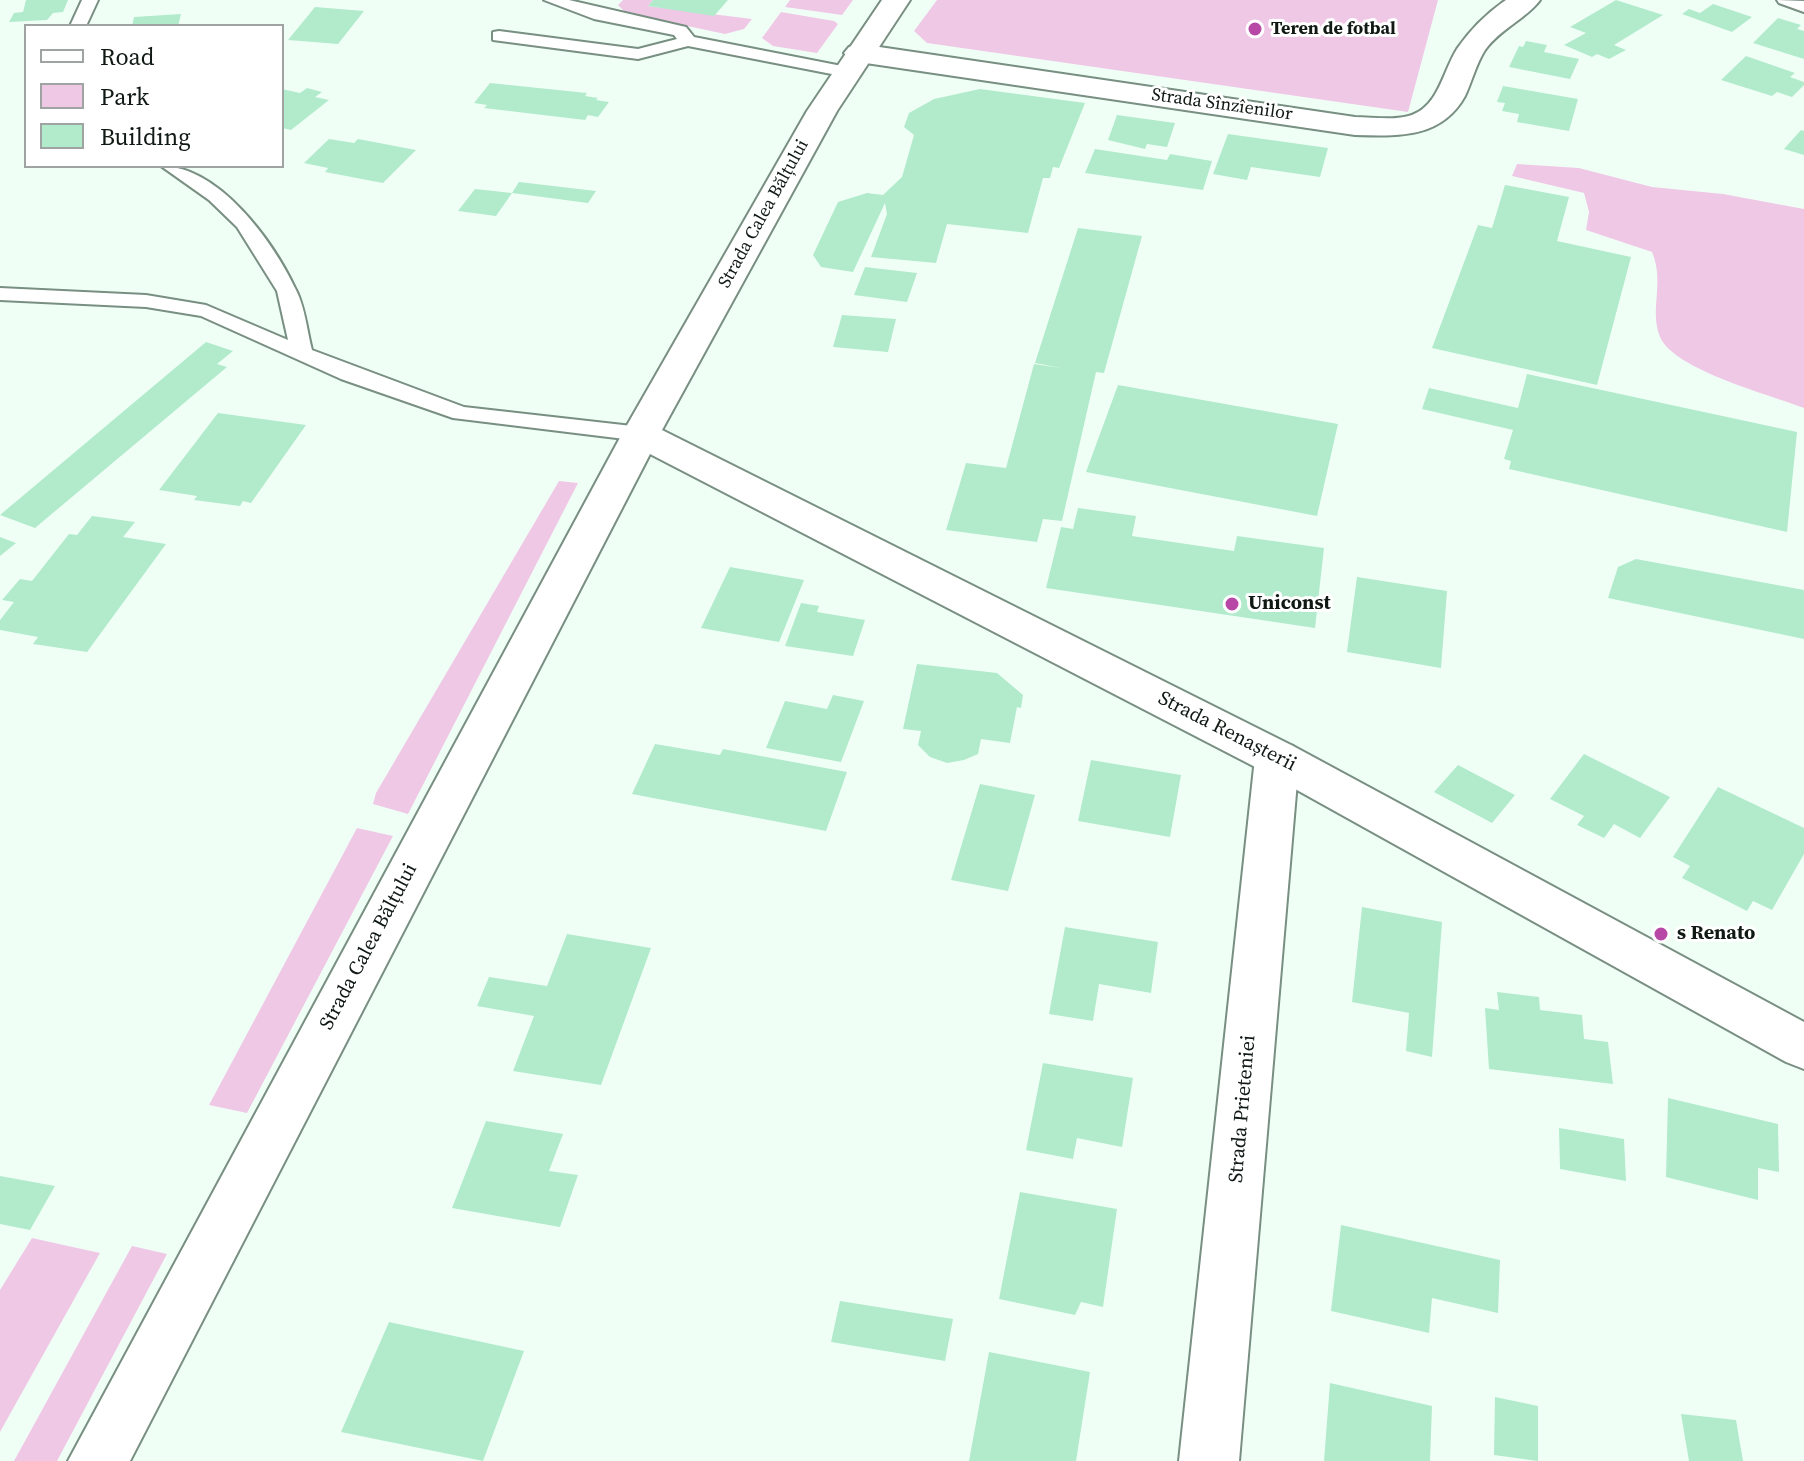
<!DOCTYPE html>
<html>
<head>
<meta charset="utf-8">
<style>
	body { margin:0 }
	#map { position:relative; width:1804px; height:1461px; overflow:hidden; background:#f0fff6; font-family:"Source Serif 4",serif }
	canvas { display:block }
	.legend { position:absolute; left:24px; top:24px; width:260px; height:144px; box-sizing:border-box; background:#fff; border:2px solid #9fa3a1; margin:0; padding:10px 14px; list-style:none; font-size:24px; color:#101914 }
	.legend li { display:flex; align-items:center; gap:16px; height:40px }
	.legend b { width:40px; border:2px solid #9fa3a1 }
</style>
</head>
<body>
<div id="map">
<canvas width="1804" height="1461"></canvas>
<ul class="legend">
<li><b style="height:10px;background:#fff"></b>Road</li>
<li><b style="height:22px;background:#efc8e6"></b>Park</li>
<li><b style="height:22px;background:#b1ebcc"></b>Building</li>
</ul>
</div>
<script>
const g = document.querySelector('canvas').getContext('2d');
g.lineJoin = 'round';
function fill(path, color) { g.fillStyle = color; g.fill(path, 'evenodd'); }
function trace(path, color, width, dash) { g.strokeStyle = color; g.lineWidth = width; g.lineCap = dash ? 'butt' : 'round'; g.setLineDash(dash || []); g.stroke(path); }
function label(font, color, halo, rows, align = 'center') {
  g.font = font + ' "Source Serif 4",serif'; g.lineWidth = 6; g.setLineDash([]); g.textBaseline = 'middle'; g.strokeStyle = halo; g.fillStyle = color; for (const [text, x, y, turn = 0] of rows) {
    g.save(); g.translate(x, y); g.rotate((+turn || 0) * Math.PI / 180); g.textAlign = isNaN(turn) ? turn : align; if (halo) g.strokeText(text, 0, 0); g.fillText(text, 0, 0); g.restore();
  }
}
const green = new Path2D(`
	M623,0H653L648,6L752,19L744,29L725,34L626,13L618,5Z
	M790,0H853L842,15L785,7Z
	M937,0H1438L1408,112L927,43L914,31Z
	M781,12L834,21L838,24L817,53L773,46L762,38Z
	M1517,164L1579,168L1652,187L1723,194L1804,209V408C1771,395 1674,370 1660,337C1649,309 1665,283 1652,252L1586,230L1589,212L1584,193L1512,176Z
	M559,481L578,483L408,814L373,804L376,793Z
	M357,828L393,836L247,1113L209,1105Z
	M32,1238L100,1253L0,1432V1290Z
	M132,1246L167,1254L57,1461H14Z`);
const building = new Path2D(`
	M26,0H68L63,12L53,13L47,20L9,22L14,13L23,12Z
	M653,0H728L714,16L648,6Z
	M1616,0L1663,15L1614,45L1626,50L1609,59L1597,54L1592,57L1564,45L1586,33L1570,27Z
	M1713,4L1752,17L1732,32L1682,14L1689,9L1700,13Z
	M315,7L364,11L338,44L288,40Z
	M181,14L178,26H132L134,17Z
	M1778,18L1801,25L1797,29L1804,31V59L1753,43Z
	M1526,41L1547,45L1544,52L1579,59L1570,79L1509,67L1519,46L1523,47Z
	M1746,56L1795,73L1790,77L1804,82V85L1792,97L1777,92L1772,96L1721,80Z
	M490,83L587,93L585,96L598,98L596,100L609,102L598,117L588,115L585,120L484,108L487,105L474,103Z
	M1503,86L1578,99L1569,131L1517,122L1519,114L1502,111L1505,103L1497,102Z
	M307,88L322,92L315,97L329,100L291,130L282,128V89L300,93Z
	M980,89L1085,103L1059,168L1053,167L1050,178H1043L1028,233L947,224L936,263L871,257L887,214L885,203L853,272L821,267L813,255L838,202L867,193L883,195L902,177L914,135L904,127L909,113L934,99Z
	M1117,115L1175,123L1167,147L1147,144L1145,149L1108,140Z
	M1801,130L1804,131V155L1784,149Z
	M1228,134L1328,148L1320,177L1251,167L1247,180L1213,174Z
	M329,139L354,143L358,139L416,150L383,183L325,172L328,168L304,163Z
	M1095,149L1167,160L1170,154L1212,161L1203,190L1085,173Z
	M519,182L596,191L588,203L512,193Z
	M1505,185L1569,197L1557,241L1631,257L1597,385L1432,348L1478,225L1492,228Z
	M475,189L512,193L496,216L458,211Z
	M1078,228L1142,236L1104,373L1096,372L1062,521L1043,519L1037,542L946,530L966,463L1006,468L1034,364L1061,368L1035,363Z
	M865,267L917,273L907,302L854,295Z
	M842,315L896,319L888,352L833,347Z
	M206,342L233,351L217,364L227,367L35,528L0,515Z
	M1527,374L1797,432L1787,532L1509,469L1511,461L1504,459L1513,430L1422,409L1429,388L1518,408Z
	M1118,385L1338,424L1317,516L1086,472Z
	M218,413L306,425L251,503L243,501L240,506L194,500L197,496L159,490Z
	M1078,508L1136,516L1132,536L1234,551L1237,536L1324,548L1315,628L1046,588L1061,527L1073,529Z
	M92,516L135,522L123,537L166,544L87,652L33,644L38,637L0,630V620L14,602L2,600L20,579L32,581L69,534L77,535Z
	M0,537L16,543L0,556Z
	M1636,559L1804,590V639L1608,598L1618,567Z
	M730,567L804,580L779,642L701,628Z
	M1357,577L1447,591L1441,668L1347,652Z
	M801,603L819,606L817,612L865,620L853,656L785,646Z
	M917,664L997,673L1023,695L1021,708L1017,707L1010,743L981,739L978,754L964,760L947,763L930,757L918,745L921,731L903,729Z
	M833,695L864,701L841,762L766,748L785,701L827,709Z
	M655,744L720,755L723,749L847,772L826,831L632,794Z
	M1584,754L1670,797L1640,838L1614,824L1604,838L1577,825L1584,816L1550,799Z
	M1091,760L1181,775L1170,837L1078,821Z
	M1458,765L1515,795L1492,823L1434,792Z
	M980,784L1035,795L1008,891L951,880Z
	M1718,787L1804,828V854L1772,910L1753,901L1747,911L1682,878L1690,866L1673,857Z
	M1362,907L1442,922L1432,1057L1406,1051L1409,1013L1352,1002Z
	M1065,927L1158,942L1151,993L1099,984L1093,1021L1049,1014Z
	M567,934L651,948L601,1085L513,1071L534,1016L477,1006L489,977L547,986Z
	M1497,992L1539,997L1540,1010L1582,1015L1584,1039L1608,1042L1613,1084L1489,1069L1485,1008L1499,1010Z
	M1043,1063L1133,1078L1122,1147L1077,1138L1073,1159L1026,1150Z
	M1668,1098L1778,1124L1779,1172L1758,1168V1200L1666,1177Z
	M486,1121L563,1134L549,1171L578,1175L560,1227L452,1208Z
	M1559,1128L1624,1139L1626,1181L1560,1169Z
	M0,1176L55,1186L30,1230L0,1224Z
	M1020,1192L1117,1209L1103,1307L1081,1302L1075,1315L999,1299Z
	M1341,1225L1500,1260L1498,1313L1432,1298L1429,1333L1331,1311Z
	M840,1301L953,1319L945,1361L831,1342Z
	M389,1322L524,1351L483,1461L341,1432Z
	M989,1352L1090,1372L1076,1461H969Z
	M1330,1383L1432,1406L1430,1461H1324Z
	M1495,1397L1538,1406V1461L1494,1455Z
	M1681,1414L1736,1420L1743,1461H1689Z`);
const lane = new Path2D(`
	M82,0H98L86,26H70Z
	M544,0H569L686,27L694,37L847,67L856,72L847,77L688,46L638,59L493,40V32L499,31L638,49L677,39L674,35L594,19Z
	M1777,0L1804,1V12L1779,3Z
	M161,166C219,166 273,241 296,290C305,307 307,331 312,350L464,407L641,427L652,434L641,441L453,418L341,379L201,316L146,307L0,300V288L146,295L206,305L288,340L277,291L237,227L209,200Z`);
const street = new Path2D(`
	M1506,0H1540C1527,18 1500,29 1485,50C1476,64 1472,81 1465,96C1441,139 1398,136 1355,135L859,62L849,59L844,53L849,47L859,44L1355,117C1373,117 1395,121 1412,115C1439,105 1443,71 1457,49C1470,30 1487,13 1506,0Z
	M1277,741L1293,746L1299,758L1239,1461H1179L1255,758L1261,746Z`);
const secondary = new Path2D(`
	M882,0H910L837,111L662,430L1293,746L1804,1022V1069L1786,1062L1261,770L650,454L130,1461H68L622,434L807,111Z`);
const markers = [
	[1255,29,8,"#b748a5"],
	[1232,604,8,"#b748a5"],
	[1661,934,8,"#b748a5"]
];
const farPoinames = [
	["Teren de fotbal",1271,29]
];
const farStreetnames = [
	["Strada Sînzîenilor",1222,105,8],
	["Strada Calea Bălțului",764,214,-61]
];
const poiNames = [
	["Uniconst",1248,604],
	["s Renato",1677,934]
];
const streetNames = [
	["Strada Renașterii",1227,732,27],
	["Strada Calea Bălțului",369,947,-62],
	["Strada Prieteniei",1243,1109,-85]
];
fill(green, '#efc8e6');
fill(building, '#b1ebcc');
trace(lane, '#788f82', 4);
trace(street, '#788f82', 4);
trace(secondary, '#788f82', 4);
fill(lane, '#fff');
fill(street, '#fff');
fill(secondary, '#fff');
for (const [x, y, r, color] of markers) { const dot = new Path2D(); dot.arc(x, y, r, 0, 2 * Math.PI); g.fillStyle = color; g.fill(dot); trace(dot, '#fff', 3); }
label('bold 18px', '#101914', '#fff', farPoinames, 'left');
label('18px', '#101914', '#fff', farStreetnames);
label('bold 20px', '#101914', '#fff', poiNames, 'left');
label('20px', '#101914', '#fff', streetNames);
</script>
</body>
</html>
